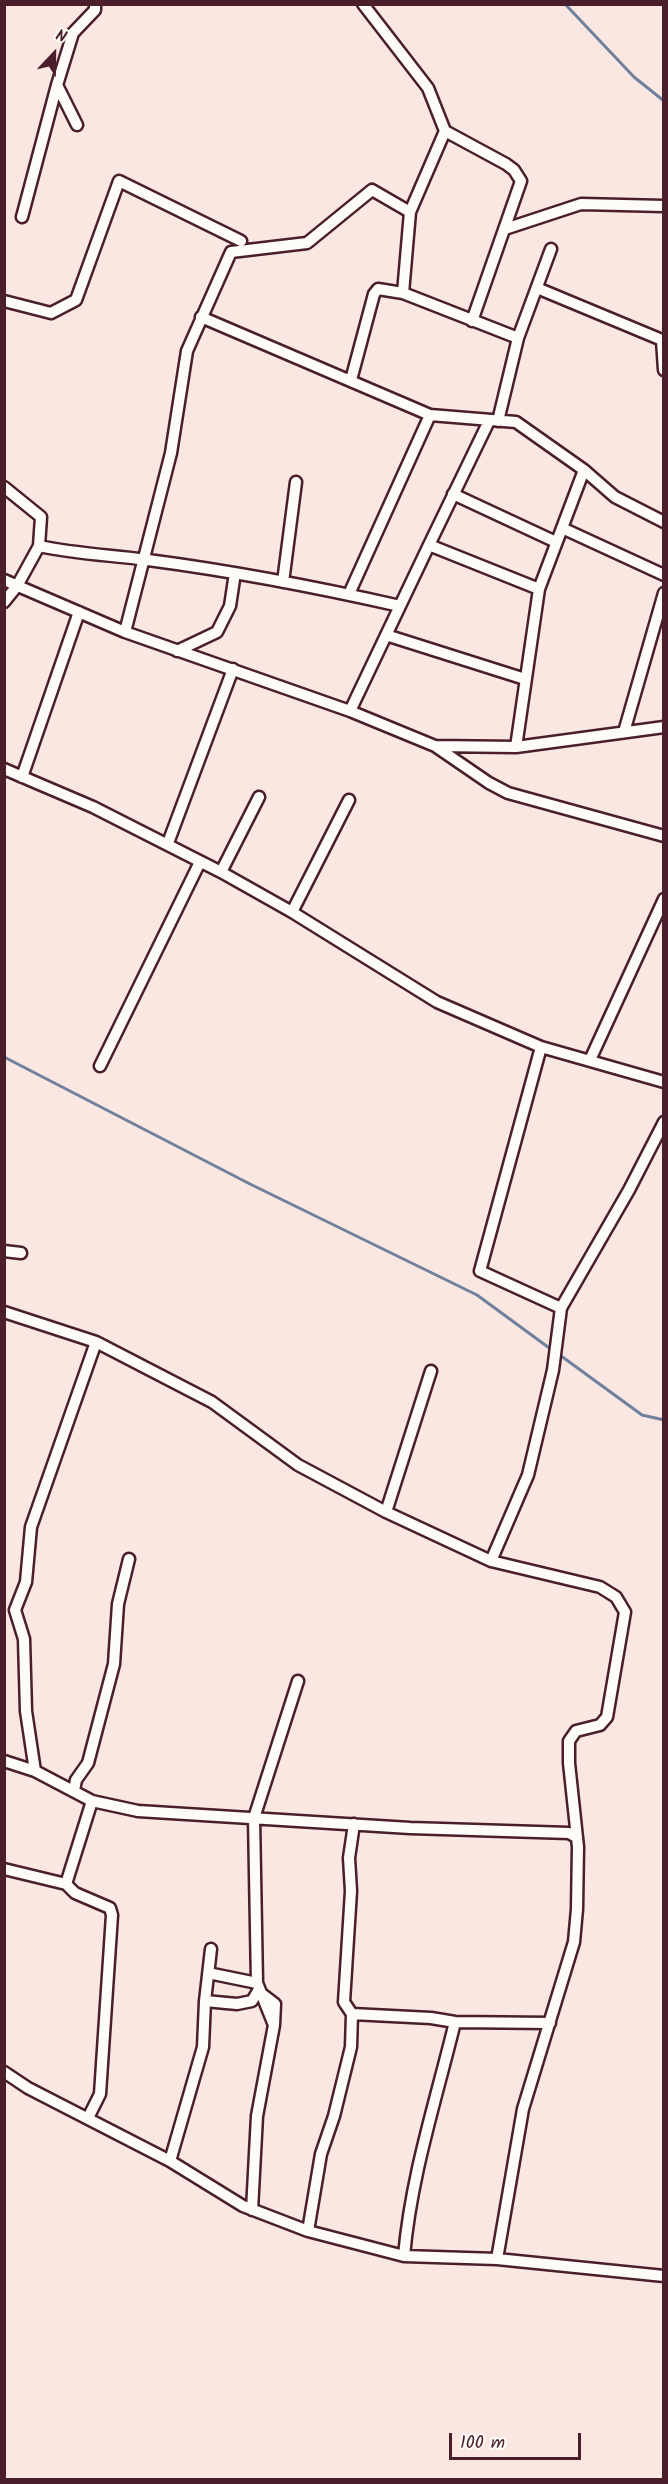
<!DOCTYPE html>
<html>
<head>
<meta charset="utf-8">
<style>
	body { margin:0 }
	#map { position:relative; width:668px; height:2484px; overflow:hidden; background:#fae7e2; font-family:Kalam,sans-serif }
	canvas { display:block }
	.frame { position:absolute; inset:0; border:6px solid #4a1f2b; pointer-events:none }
	.north { position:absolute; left:24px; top:24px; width:60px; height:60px; -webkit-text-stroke:4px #fdfcf7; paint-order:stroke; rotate:22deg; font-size:16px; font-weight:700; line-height:24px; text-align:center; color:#4a1f2b }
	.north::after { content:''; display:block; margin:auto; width:21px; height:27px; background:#4a1f2b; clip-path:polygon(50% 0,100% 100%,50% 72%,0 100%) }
	.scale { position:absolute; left:449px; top:2433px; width:132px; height:27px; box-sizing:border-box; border:3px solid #4a1f2b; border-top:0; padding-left:8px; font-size:18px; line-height:21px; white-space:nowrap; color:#4a1f2b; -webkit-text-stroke:4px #fdfcf7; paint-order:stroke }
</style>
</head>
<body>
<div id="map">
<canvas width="668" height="2484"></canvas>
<div class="frame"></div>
<div class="north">N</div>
<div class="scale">100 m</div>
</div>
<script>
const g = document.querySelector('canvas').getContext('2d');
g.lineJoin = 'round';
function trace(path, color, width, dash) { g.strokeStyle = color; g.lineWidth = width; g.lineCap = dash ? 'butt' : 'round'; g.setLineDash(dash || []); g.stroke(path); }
const stream = new Path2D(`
	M565,4L634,77L664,101
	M4,1057L250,1184L477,1295L552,1350
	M557,1353L642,1415L664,1420`);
const minor = new Path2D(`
	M363,4L428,88L445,131L410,212L403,293
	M77,125L57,85L73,33L95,10V4
	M445,131L506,164L514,170L521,181L472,321
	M22,217L57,85
	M505,229L581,204L664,206
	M537,288L662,340L664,370
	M4,301L51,313L76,300L119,181L241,241
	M201,317L430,415L516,422L584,470L615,497L664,522
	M351,380L374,294L378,289L403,293L518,338
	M498,421L518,338L551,249
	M4,487L41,517L39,546
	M453,494L556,542
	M562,528L664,575
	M429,545L489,421
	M4,580L125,632L350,711L435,746L516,747L664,727
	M283,582L296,482
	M349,594L430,415
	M4,602L17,586L39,546C76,554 111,555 148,560C232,571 316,587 400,606
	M125,632L171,453L187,351L231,252L307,243L372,190L410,212
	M386,635L525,679
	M177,651L217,632L230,606L235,573
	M350,711L429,545L539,589L584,470
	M624,732L664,593
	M435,746L489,783L508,793L664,836
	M516,747L539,589
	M4,769L93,807L221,872L292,912L437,1002L541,1047L664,1082
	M22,777L79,612
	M168,843L233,669
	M221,872L259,797
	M292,912L349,800
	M590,1060L664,899
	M100,1066L200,862
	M4,1251L21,1253
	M561,1308L629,1190L664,1122
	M4,1312L96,1342L212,1402L298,1465L386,1512L491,1561L600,1587L616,1597L625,1612L607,1717L600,1725L576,1731L569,1741V1763L578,1847L577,1909L574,1942L523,2109L497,2259
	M386,1512L431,1371
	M491,1561L528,1475L553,1370L561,1308L480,1271L541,1047
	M4,1761L35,1771L92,1801L138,1811L410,1828L569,1833L576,1837
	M35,1771L26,1711L24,1639L15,1610L26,1582L31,1527L96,1342
	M74,1790L76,1780L88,1763L114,1664L118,1604L129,1559
	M4,1869L66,1884
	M213,1974L257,1983
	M205,2001L211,1949
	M352,2014L431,2018L455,2022L550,2023
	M4,2072L28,2088L170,2161L243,2206L308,2231L404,2256L497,2259L664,2276
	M88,2118L100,2094L112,1915L110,1908L75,1893L66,1884L92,1801
	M170,2161L203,2047L205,2001L237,2004L252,2001L258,1991L275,2004L274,2025
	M252,2210L257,2116L274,2025L257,1983L254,1818L298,1681
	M308,2231L321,2154L334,2116L351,2047L352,2014L344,2002L351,1891L349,1858L354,1824
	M404,2256C411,2176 436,2100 455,2022`);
trace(stream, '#70819d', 3);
trace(minor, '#4a1f2b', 15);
trace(minor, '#fdfcf7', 10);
</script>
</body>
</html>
